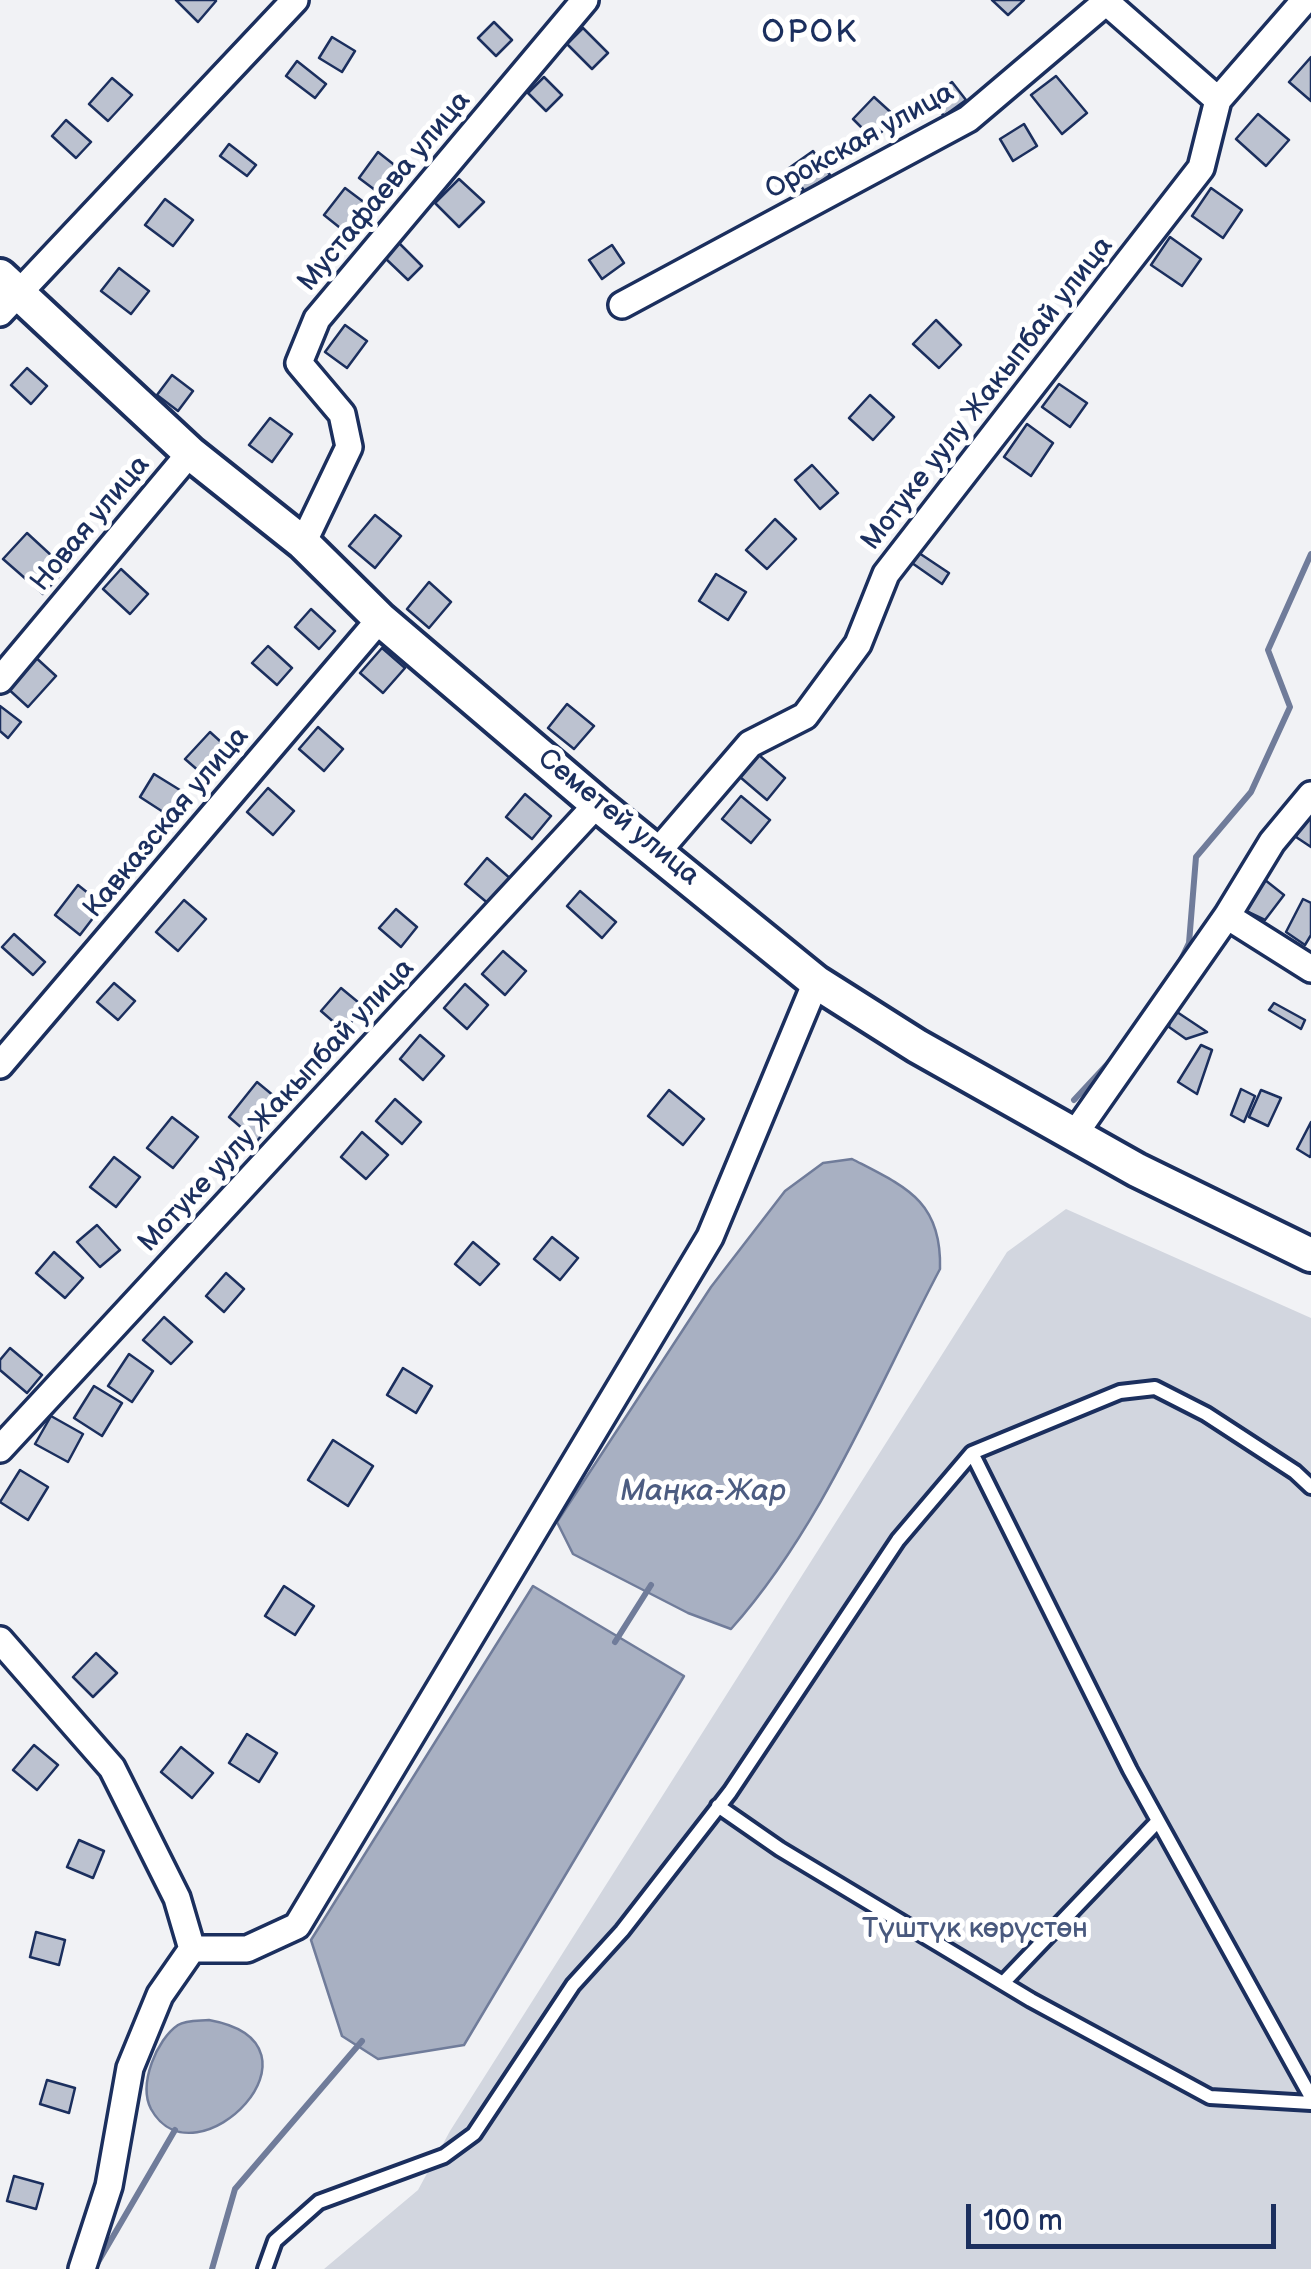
<!DOCTYPE html>
<html>
<head>
<meta charset="utf-8">
<style>
	body { margin:0 }
	#map { position:relative; width:1311px; height:2269px; overflow:hidden; background:#f1f2f5; font-family:"Balsamiq Sans",sans-serif }
	canvas { display:block }
	.scale { position:absolute; left:966px; top:2204px; width:310px; height:45px; box-sizing:border-box; border:5px solid #1b2f5e; border-top:0; padding-left:12px; font-size:30px; line-height:35px; white-space:nowrap; color:#1b2f5e; -webkit-text-stroke:8px #fff; paint-order:stroke }
</style>
</head>
<body>
<div id="map">
<canvas width="1311" height="2269"></canvas>
<div class="scale">100 m</div>
</div>
<script>
const g = document.querySelector('canvas').getContext('2d');
g.lineJoin = 'round';
function fill(path, color) { g.fillStyle = color; g.fill(path, 'evenodd'); }
function trace(path, color, width, dash) { g.strokeStyle = color; g.lineWidth = width; g.lineCap = dash ? 'butt' : 'round'; g.setLineDash(dash || []); g.stroke(path); }
function label(font, color, halo, rows, align = 'center') {
  g.font = font + ' "Balsamiq Sans",sans-serif'; g.lineWidth = 10; g.setLineDash([]); g.textBaseline = 'middle'; g.strokeStyle = halo; g.fillStyle = color; for (const [text, x, y, turn = 0] of rows) {
    g.save(); g.translate(x, y); g.rotate((+turn || 0) * Math.PI / 180); g.textAlign = isNaN(turn) ? turn : align; if (halo) g.strokeText(text, 0, 0); g.fillText(text, 0, 0); g.restore();
  }
}
const green = new Path2D(`
	M1066,1209L1311,1318V2269H324L418,2190L450,2131L1007,1252Z`);
const water = new Path2D(`
	M852,1159C906,1187 942,1201 940,1269C876,1390 822,1527 731,1629L688,1613L573,1554L557,1522L711,1287L785,1191L823,1163Z
	M533,1586L684,1676L464,2045L378,2059L342,2036L311,1940Z
	M209,2020C340,2044 195,2189 151,2109C138,2084 157,2039 178,2025C186,2020 199,2021 209,2020Z`);
const stream = new Path2D(`
	M1178,966L1189,943L1196,857L1251,792L1290,707L1268,650L1311,554
	M1074,1100L1114,1057
	M615,1642L651,1585
	M94,2269L175,2130
	M212,2269L235,2189L362,2041`);
const building = new Path2D(`
	M176,0H215L216,1L198,22Z
	M992,0H1024L1008,15Z
	M494,22L512,40L496,56L478,38Z
	M583,28L608,53L592,69L567,44Z
	M332,37L355,51L342,72L319,58Z
	M1311,57V101L1289,82Z
	M297,61L326,84L315,98L286,76Z
	M1056,76L1087,113L1062,134L1031,95Z
	M544,77L562,95L546,111L528,93Z
	M112,78L132,95L108,121L89,104Z
	M952,82L966,100L944,116L931,99Z
	M874,97L896,117L874,140L853,119Z
	M1258,114L1289,140L1266,166L1236,139Z
	M66,120L91,142L76,158L52,136Z
	M1024,124L1037,146L1013,161L1000,139Z
	M229,144L256,165L247,176L220,156Z
	M813,151L830,175L805,192L789,168Z
	M378,152L402,171L383,196L359,178Z
	M459,179L484,202L459,227L435,203Z
	M345,188L365,203L344,231L324,215Z
	M1211,188L1242,210L1223,238L1192,216Z
	M165,199L193,220L173,246L145,225Z
	M1170,237L1201,259L1182,286L1151,265Z
	M399,243L422,266L408,280L385,258Z
	M612,245L624,263L602,279L589,260Z
	M119,268L149,291L131,314L101,291Z
	M936,320L961,345L939,368L913,344Z
	M345,325L367,341L347,368L325,352Z
	M27,368L47,386L31,404L11,385Z
	M172,375L193,391L178,411L157,395Z
	M1059,384L1087,403L1070,427L1042,407Z
	M870,395L894,417L873,440L849,418Z
	M270,418L292,434L272,462L249,445Z
	M1027,424L1053,443L1031,476L1004,457Z
	M812,465L838,493L820,509L795,480Z
	M375,515L401,536L375,568L349,546Z
	M775,519L796,539L767,569L746,550Z
	M27,533L66,569L43,594L3,559Z
	M919,553L949,573L942,584L912,563Z
	M121,569L148,594L130,614L103,589Z
	M716,574L746,592L728,620L699,601Z
	M429,582L451,602L429,628L407,609Z
	M311,609L335,631L319,649L295,627Z
	M268,646L292,668L277,685L252,663Z
	M382,648L405,668L383,693L360,673Z
	M33,655L56,676L28,707L5,686Z
	M567,704L594,726L574,749L548,728Z
	M0,706L21,722L8,738L0,731Z
	M318,727L343,749L324,771L299,749Z
	M210,732L232,752L208,779L185,759Z
	M759,755L785,778L767,800L740,777Z
	M154,774L188,795L174,819L140,797Z
	M268,788L294,811L273,835L247,812Z
	M525,794L551,816L532,839L506,817Z
	M741,796L770,820L751,843L722,819Z
	M1311,804V847L1296,837Z
	M487,858L512,880L490,905L465,884Z
	M1255,872L1284,895L1265,920L1244,910Z
	M78,885L103,905L80,935L55,915Z
	M580,891L616,922L602,938L567,906Z
	M1303,899L1311,903V935L1305,945L1286,932Z
	M184,900L206,919L178,951L156,932Z
	M396,909L417,927L401,947L379,928Z
	M14,934L45,962L33,975L2,947Z
	M503,951L526,971L505,995L482,974Z
	M114,983L135,1001L118,1020L97,1002Z
	M465,984L488,1005L467,1029L444,1008Z
	M341,988L364,1007L344,1031L321,1011Z
	M1274,1003L1305,1020L1301,1029L1269,1010Z
	M1171,1008L1207,1032L1186,1039L1169,1027Z
	M420,1035L444,1056L423,1080L400,1059Z
	M1201,1045L1212,1050L1197,1094L1178,1082Z
	M257,1082L286,1106L257,1141L229,1117Z
	M1241,1089L1255,1096L1244,1122L1231,1115Z
	M669,1090L704,1119L683,1145L648,1116Z
	M1261,1090L1281,1098L1268,1126L1249,1117Z
	M395,1099L421,1122L402,1144L376,1121Z
	M172,1117L198,1137L173,1168L147,1148Z
	M1311,1122V1154L1310,1157L1297,1149Z
	M362,1132L388,1155L366,1179L341,1157Z
	M114,1157L140,1177L116,1207L90,1187Z
	M97,1225L120,1250L100,1267L77,1242Z
	M552,1237L578,1258L560,1280L534,1259Z
	M473,1242L499,1264L480,1285L455,1264Z
	M54,1252L83,1278L65,1298L36,1273Z
	M226,1273L244,1289L224,1312L206,1296Z
	M164,1317L192,1342L171,1364L143,1340Z
	M10,1348L42,1375L27,1393L0,1370V1360Z
	M129,1354L153,1371L132,1402L108,1386Z
	M403,1368L432,1386L416,1413L387,1395Z
	M94,1386L122,1403L102,1436L74,1418Z
	M51,1416L83,1434L68,1462L35,1444Z
	M333,1440L373,1466L348,1506L308,1480Z
	M20,1470L48,1487L28,1520L0,1502Z
	M284,1586L314,1606L295,1635L265,1616Z
	M96,1653L117,1673L93,1697L73,1677Z
	M247,1734L277,1753L259,1782L229,1763Z
	M34,1745L58,1765L37,1790L13,1770Z
	M181,1747L213,1773L192,1798L161,1772Z
	M79,1840L104,1851L93,1878L67,1867Z
	M36,1932L65,1940L59,1965L30,1957Z
	M47,2080L75,2088L69,2113L40,2104Z
	M14,2176L43,2184L36,2209L7,2201Z`);
const service = new Path2D(`
	M972,1453L1130,1770L1311,2097
	M718,1806L780,1849L1031,2000L1210,2097L1311,2103
	M1003,1983L1158,1821
	M265,2269L275,2241L319,2202L444,2156L474,2134L573,1985L622,1931L730,1792L898,1540L972,1453L1120,1392L1155,1388L1206,1414L1295,1472L1311,1487`);
const minor = new Path2D(`
	M1104,0L1218,100
	M622,305L968,119L1106,2
	M0,313L295,0
	M303,543L349,447L342,414L299,363L317,319L585,0
	M0,680L190,453
	M659,850L750,744L805,716L858,644L886,574L1201,168L1218,100L1305,0
	M1227,916L1311,969
	M0,1065L380,619
	M1074,1135L1227,916L1272,842L1311,795
	M0,1449L597,804
	M0,1640L112,1768L177,1898L192,1949L160,1995L130,2068L109,2186L82,2269
	M192,1949H247L297,1926L710,1237L816,982`);
const tertiary = new Path2D(`
	M0,276L190,453L303,543L380,619L597,804L816,982L917,1046L1137,1170L1311,1255`);
const streetNames = [
	["Орокская улица",860,142,-29],
	["Мустафаева улица",385,192,-50],
	["Мотуке уулу Жакыпбай улица",988,394,-52],
	["Новая улица",91,524,-50],
	["Семетей улица",618,818,39],
	["Кавказская улица",167,823,-50],
	["Мотуке уулу Жакыпбай улица",277,1106,-47]
];
const parkNames = [
	["Түштүк көрүстөн",975,1930]
];
const waterNames = [
	["Маңка-Жар",703,1492]
];
const quarterNames = [
	["ОРОК",810,34]
];
fill(green, '#d2d6df');
fill(water, '#a8b0c2');
trace(water, '#707c9a', 2.5);
trace(stream, '#707c9a', 6);
fill(building, '#bcc2d0');
trace(building, '#1b2f5e', 2.5);
trace(service, '#1b2f5e', 20);
trace(minor, '#1b2f5e', 32);
trace(tertiary, '#1b2f5e', 40);
trace(service, '#fff', 12);
trace(minor, '#fff', 25);
trace(tertiary, '#fff', 32);
label('28px', '#1b2f5e', '#fff', streetNames);
label('28px', '#49597e', '#fff', parkNames);
label('italic 30px', '#4c5c81', '#fff', waterNames);
g.letterSpacing = '2.5px';
label('32px', '#1b2f5e', '#fff', quarterNames);
g.letterSpacing = '0px';
</script>
</body>
</html>
